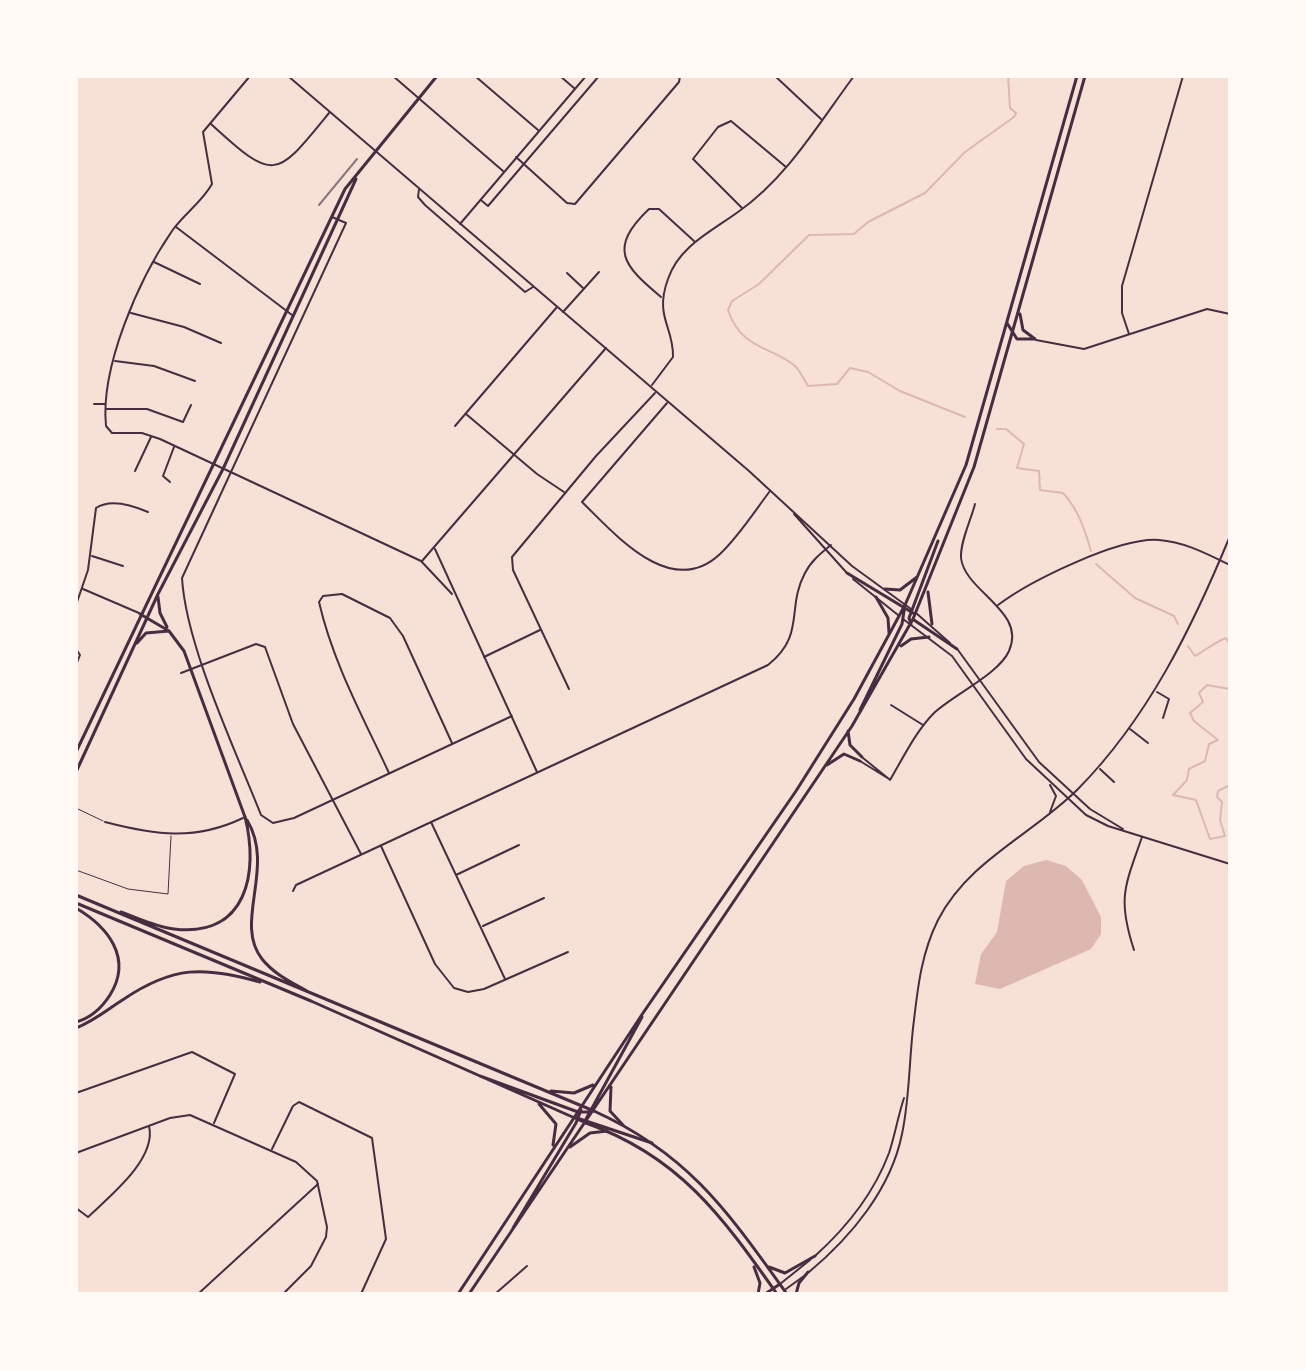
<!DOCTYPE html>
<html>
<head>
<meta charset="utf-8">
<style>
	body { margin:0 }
	#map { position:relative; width:1306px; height:1370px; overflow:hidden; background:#f7e1d7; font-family:"PT Sans",sans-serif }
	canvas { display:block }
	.frame { position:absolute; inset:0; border:78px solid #fffaf5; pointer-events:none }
</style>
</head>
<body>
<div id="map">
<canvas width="1306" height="1370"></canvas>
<div class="frame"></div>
</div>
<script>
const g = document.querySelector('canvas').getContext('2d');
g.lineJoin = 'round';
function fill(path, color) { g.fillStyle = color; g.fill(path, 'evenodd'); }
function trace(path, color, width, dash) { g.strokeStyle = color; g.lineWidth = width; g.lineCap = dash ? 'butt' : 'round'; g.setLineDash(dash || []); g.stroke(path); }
const water = new Path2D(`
	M1046,860L1066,866L1082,880L1101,917V934L1091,949L1000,989L975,984L981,954L997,932L1006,881L1024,866Z`);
const stream = new Path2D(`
	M965,417L900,391L868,372L850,368L837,384L808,386C804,380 800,370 794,365C770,346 741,349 728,310L732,301L759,284L809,235L854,234L868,222L925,193L965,152L1014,117L1016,113L1010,108L1008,76
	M997,429H1006L1024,444L1017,468L1039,471L1040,490L1063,493C1078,509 1085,530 1091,551
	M1096,564L1135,598L1174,616L1178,624
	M1188,646L1195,656C1206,650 1215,642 1226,638L1230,644
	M1230,689L1207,685L1199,693L1203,702L1190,713L1194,721L1218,740L1209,744L1205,761L1189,769L1187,780L1173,795L1196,800L1210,839L1225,836L1220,820L1222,802L1217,797L1218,791L1230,785`);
const service = new Path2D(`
	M76,808L103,821
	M76,870L128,889L168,894L171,836`);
const minor = new Path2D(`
	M250,76L203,132L212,184C202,202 184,214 172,231C139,279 100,367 106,426L112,433H142L160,439L421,561L452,594
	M393,76L503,171
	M475,76L538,130
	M560,76L574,88
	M775,76L821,119
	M211,124C275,183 276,178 329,113
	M516,157L567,203L575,204L679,82L680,76
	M419,189L418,197L425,205L525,292L533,287
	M482,201L488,206L599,76
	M742,208L693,159L718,127L731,121L786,167
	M332,217L346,223L182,578C186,646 235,749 261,815L273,823L294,818L512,716
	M460,224L586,76
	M176,227L292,315
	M154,262L200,284
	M567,273L583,288
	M661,297C624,266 607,249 649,209H659L694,241
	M563,312L599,272
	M131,313L184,327L221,343
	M1129,334L1122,313V286L1183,76
	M1036,340L1084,349L1207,309L1230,314
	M115,361L154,366L195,381
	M652,385L673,357C674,327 654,317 668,279C679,246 712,231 738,212C787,178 819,123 854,76
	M667,403L582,502C616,535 671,600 720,554C739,536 754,512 770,491
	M94,404H105
	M106,409H147L183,422L191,405
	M466,414L537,474L564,492
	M455,426L557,307
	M135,471L151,437
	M170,482L163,476L174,447
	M435,549L537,772
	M92,556L123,566
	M422,561L606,348
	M83,589L139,613
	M76,605L88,570L96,508C111,498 132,505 148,512
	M998,605C1030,581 1119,537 1159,540C1185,542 1207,554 1230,565
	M76,649L80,655L76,665
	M484,657L540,630
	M181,673L256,644L265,647L293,724L361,854
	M569,689L513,570L512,557L596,456L655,393
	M891,705L923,725
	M863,758L889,779
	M860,761L889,779
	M389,773C363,717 333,663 319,602L323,596L342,594L390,618L403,636L452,743
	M890,780C903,758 916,731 934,713C953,695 999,674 1009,651C1027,611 965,592 961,558C960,542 971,520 975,504
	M105,822C155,835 195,841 243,818
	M431,822L505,979
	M381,846L435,964L454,988L468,992L484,989L568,952
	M456,875L519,845
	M293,891L296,885L768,665C806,635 786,608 805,573C811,561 821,553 831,545
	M483,926L544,898
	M1134,950C1117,898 1125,886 1142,837
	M76,1093L192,1052L235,1074L214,1123
	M272,1149L293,1106L299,1102L372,1138L386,1239L361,1294
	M76,1208L88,1217C109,1197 157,1159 149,1126
	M198,1294L318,1184
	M495,1294L527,1266`);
const tertiary = new Path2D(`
	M288,76L749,471L852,566L911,609
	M794,514L846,572
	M853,579L898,615
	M916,613L950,643
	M903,619L952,656L1026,759L1086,815L1108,826L1230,864
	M958,650L1039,762L1090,809L1123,829
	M1157,692L1169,699L1163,718
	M1130,729L1148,743
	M1100,769L1114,782
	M1050,785L1056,796L1050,812
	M76,1153L170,1118L190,1115L296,1162L317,1181L327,1227L326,1237L311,1266L283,1294
	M815,1256C846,1228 874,1193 889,1153C895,1135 898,1116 904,1098
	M809,1272C851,1237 891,1189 902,1134C910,1097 909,1057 914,1020C918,985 922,952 938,920C969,860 1032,835 1078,789C1148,718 1192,628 1230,536
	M780,1284L810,1260
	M786,1289L804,1276`);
const secondary = new Path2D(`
	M158,597L160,613L167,627
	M140,614L169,631L184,651L245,817
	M137,643L146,633L169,631
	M76,752L345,189L437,76
	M76,772L158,594L223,469L356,179
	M594,1111C689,1154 728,1212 787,1294
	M586,1123C679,1156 722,1216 777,1294
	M754,1267L760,1283L758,1294
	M769,1267L785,1273L815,1256
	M765,1294L780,1284
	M796,1294L799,1283L808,1272`);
const primary = new Path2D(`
	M1020,314L1023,330L1035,339
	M1007,323L1017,339H1034
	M847,573L913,613
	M885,589L900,590L917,577
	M928,592L932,624
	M876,597L888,618L889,633
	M914,620L957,649
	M911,624L909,618L938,541
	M901,646L911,639L929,637
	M860,710L902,624L905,605
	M848,731L850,745L862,757
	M827,765L844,754L860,761
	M247,820C276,868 233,922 262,959C274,974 291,982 307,991
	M76,895L594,1111
	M76,903L311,1001L586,1123
	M76,908C108,927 133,958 110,995C101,1009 91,1018 76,1022
	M121,912C138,918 156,927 174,929C247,938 259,872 245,817
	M76,1028C94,1021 108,1009 124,999C173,966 204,966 260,982
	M480,1076L578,1112H590
	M611,1087L610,1111L623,1125
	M551,1091L574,1093L593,1085
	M539,1104L556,1124L553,1145
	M577,1118L652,1143
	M586,1119L642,1017
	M570,1147L590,1133L607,1131
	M513,1228L576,1123L581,1110
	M458,1294L643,1013L796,791L854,699L905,605L966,465L1077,76
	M469,1294L852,726L913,619L974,467L1085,76`);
const rail = new Path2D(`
	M319,205L357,159`);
fill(water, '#dcb8b0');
trace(stream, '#dcb8b0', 2);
trace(service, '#4a2c40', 1);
trace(minor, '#4a2c40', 2);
trace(tertiary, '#4a2c40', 2);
trace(secondary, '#4a2c40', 3);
trace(primary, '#4a2c40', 3);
trace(rail, '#8f747c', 2);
</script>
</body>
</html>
